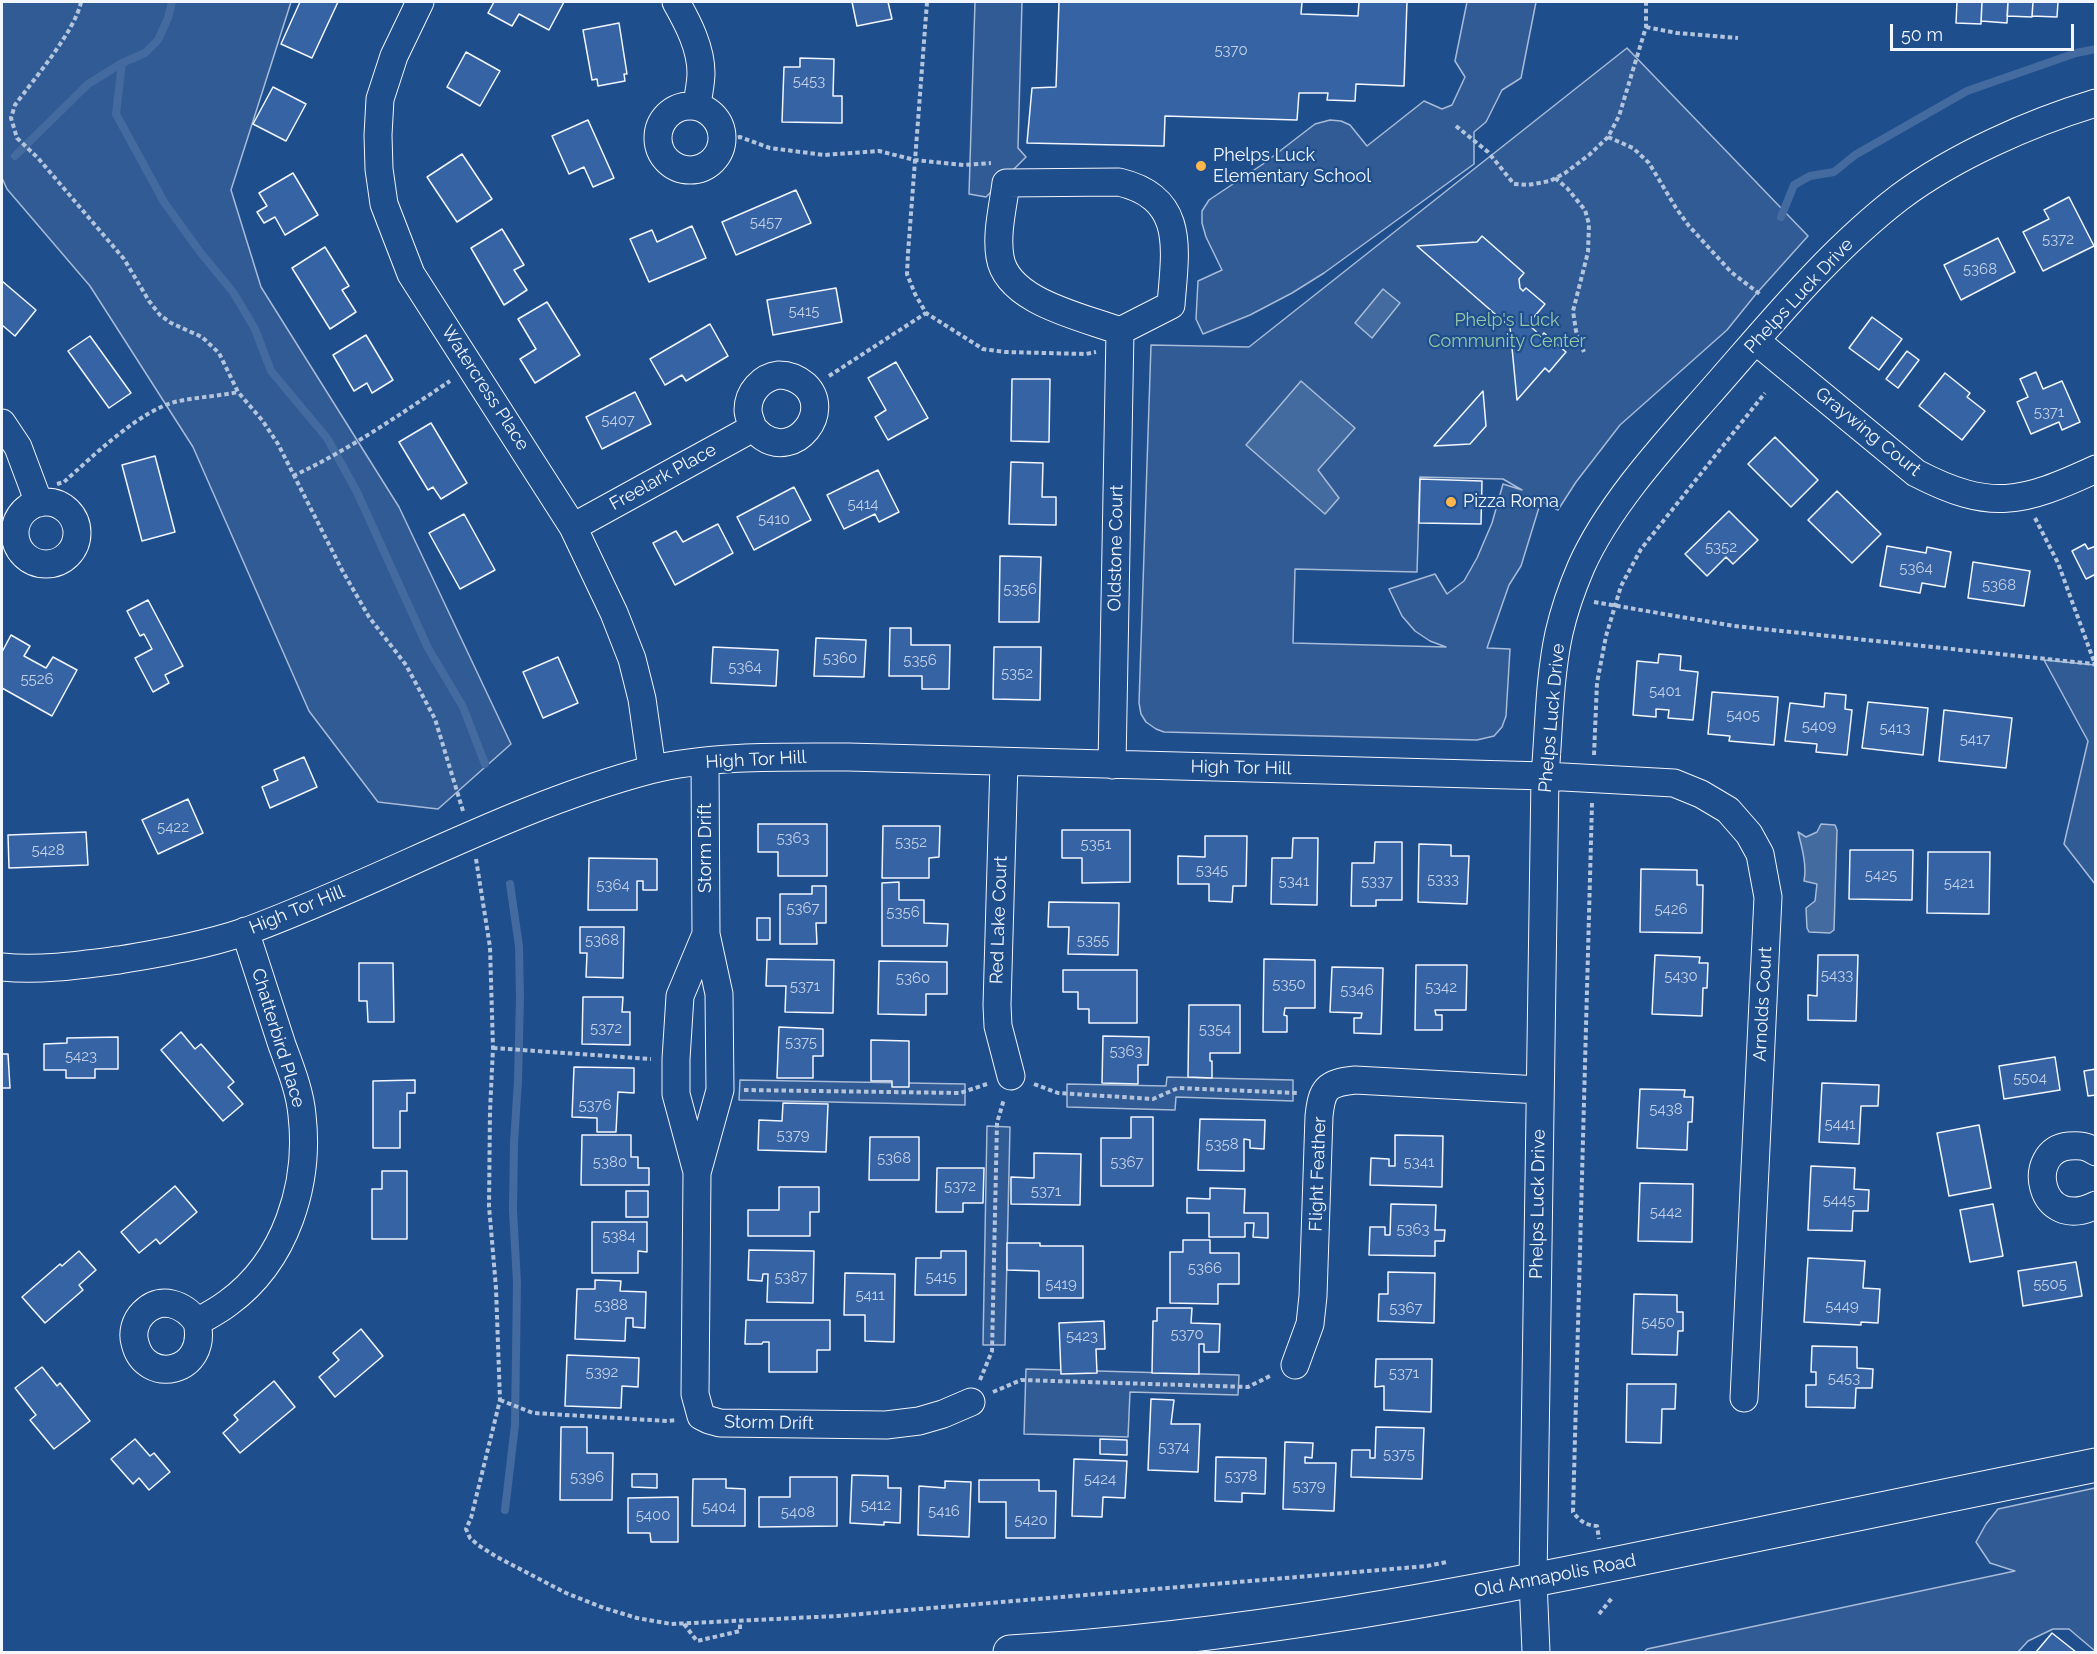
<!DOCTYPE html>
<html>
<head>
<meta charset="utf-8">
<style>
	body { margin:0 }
	#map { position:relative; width:2097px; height:1654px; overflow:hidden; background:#1f4e8c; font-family:Raleway,sans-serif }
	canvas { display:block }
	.frame { position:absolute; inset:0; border:3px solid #f2f6ff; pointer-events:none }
	.scale { position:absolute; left:1890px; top:24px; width:184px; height:27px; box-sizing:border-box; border:3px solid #f2f6ff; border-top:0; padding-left:8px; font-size:18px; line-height:21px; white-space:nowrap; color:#f2f6ff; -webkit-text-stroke:4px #1f4e8c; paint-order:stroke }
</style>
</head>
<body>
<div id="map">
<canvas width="2097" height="1654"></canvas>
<div class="frame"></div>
<div class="scale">50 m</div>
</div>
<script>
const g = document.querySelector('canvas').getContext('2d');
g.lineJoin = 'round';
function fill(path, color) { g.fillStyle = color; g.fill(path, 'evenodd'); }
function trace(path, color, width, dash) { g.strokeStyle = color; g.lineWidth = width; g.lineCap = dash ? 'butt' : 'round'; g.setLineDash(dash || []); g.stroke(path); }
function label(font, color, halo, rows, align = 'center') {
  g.font = font + ' Raleway,sans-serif'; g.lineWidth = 4.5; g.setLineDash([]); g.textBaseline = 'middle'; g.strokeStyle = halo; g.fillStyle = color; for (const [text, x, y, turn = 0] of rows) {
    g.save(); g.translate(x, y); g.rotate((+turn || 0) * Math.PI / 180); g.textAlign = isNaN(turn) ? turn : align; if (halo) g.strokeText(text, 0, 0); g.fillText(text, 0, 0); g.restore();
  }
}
const built = new Path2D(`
	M2,2H291L231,190L261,287L399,507L511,744L438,809L378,802L309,711L193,447L90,286L7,189L2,178Z
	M975,2H1022L1018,148L1026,157L986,197L969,194Z
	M1467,2H1536L1521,78L1502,90L1486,122L1474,132V164L1324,273L1292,293L1250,315L1203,334L1196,319L1198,281L1222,270L1206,237L1202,223V211L1209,200L1263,164L1315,124L1330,120L1341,121L1350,125L1367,146L1424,101L1442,109L1452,105L1465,77L1455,61Z
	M1627,48L1808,236L1756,294L1727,330L1620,425L1576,482L1558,510L1541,501L1521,566L1509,585L1487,648L1510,649L1506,716L1502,727L1494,736L1477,740L1164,732L1156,729L1146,722L1141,714L1139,703L1151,345L1249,347ZM1420,477L1503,479L1522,490L1503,484L1492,523L1477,558L1464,581L1447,594L1435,574L1389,589L1402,616L1415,631L1430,641L1446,647L1293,643L1295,569L1417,572Z
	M2044,660L2095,665V884L2064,844L2088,741Z
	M1167,1077L1293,1080V1101L1176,1097L1175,1110L1067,1107V1084L1166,1086Z
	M740,1080L965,1084V1105L739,1100Z
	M987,1126L1010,1127L1005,1345H983Z
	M1026,1369L1239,1375L1238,1395L1130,1392L1128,1437L1024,1434Z
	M2095,1488V1651L2069,1629H2053L2028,1641L2018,1652H1644L1647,1649L2015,1571L1990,1563L1976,1542L1986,1524L1998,1509Z`);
const water = new Path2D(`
	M1383,289L1400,303L1372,338L1355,323Z
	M1301,381L1355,428L1318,470L1339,498L1325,514L1246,445Z
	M1821,824L1835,825L1837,830L1834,930L1830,933L1809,932L1807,928L1806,908L1815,901L1817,884L1804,881C1807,865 1802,848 1798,832L1806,837L1817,832Z`);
const stream = new Path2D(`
	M122,63L116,114L164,202L200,252L233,292L255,329L271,371L327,438L356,490L428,648L463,707L485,764
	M15,156L88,84L122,63L145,53L158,40L168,18L172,2
	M1781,217L1794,185L1810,176L1834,172L1855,155L1967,91L2076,53L2096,49
	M505,1510L515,1425L517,1283L513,1210L514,1143L518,1081L520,998L519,946L510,884`);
const building = new Path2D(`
	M300,2H338L312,58L281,44Z
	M494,2H564L549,30L519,14L512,26L488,13Z
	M852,2H888L892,19L857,26Z
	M1059,2H1302L1301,14L1358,16L1359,2H1407L1404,86L1356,84L1355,101L1327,100L1328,93H1299L1297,120L1165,116L1164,146L1027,143L1032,88L1056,87Z
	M1957,2H1982L1981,24L1956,23Z
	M1982,2H2008L2007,23L1981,21Z
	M2008,2H2033L2032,17L2007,16Z
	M2033,2H2058L2057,17L2032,16Z
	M619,23L627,74H624L625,81L598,86L597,79L592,80L583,30Z
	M466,52L500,71L480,106L447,87Z
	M800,58L834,59L833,96H842V123L782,122L784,67H800Z
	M273,87L306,104L286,141L253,124Z
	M588,120L614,178L593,187L584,167L569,174L552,136Z
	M462,154L492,199L457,222L427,177Z
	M293,173L318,215L285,235L275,217L264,223L257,212L267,206L259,193Z
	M796,190L811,223L736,255L722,222Z
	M2069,197L2094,246L2043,271L2023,232L2049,219L2044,210Z
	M692,226L706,258L649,282L630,239L652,230L657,242Z
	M502,229L524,265L514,270L527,290L504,305L471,248Z
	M1482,236L1524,273L1519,279L1520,288L1523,291L1526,288L1545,304L1528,324L1541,336L1544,333L1566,352L1549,372L1545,368L1517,400L1510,327L1417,246L1477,242Z
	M1998,238L2015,272L1961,300L1944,265Z
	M325,247L349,286L342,290L356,312L330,329L292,268Z
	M2,281L36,310L15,336L2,325Z
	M836,288L842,322L773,335L767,300Z
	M547,302L580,355L535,383L520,359L536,349L518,319Z
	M1872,317L1902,339L1879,370L1849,348Z
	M710,324L728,356L686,381L682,375L665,385L650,359Z
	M366,335L393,380L372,393L367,383L354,391L333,355Z
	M90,336L131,393L109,408L68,351Z
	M1907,351L1919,360L1898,388L1886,379Z
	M896,362L928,418L888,440L875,417L886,410L868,378Z
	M2036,372L2043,389L2062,381L2080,422L2062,430L2059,422L2031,434L2017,402L2028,397L2020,379Z
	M1945,373L1970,393L1967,397L1985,411L1962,440L1919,406Z
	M1012,379H1050L1049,442L1011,441Z
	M1483,391L1486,426L1470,444L1434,446Z
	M635,392L651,424L602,449L586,417Z
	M431,423L467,483L441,499L433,487L428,490L399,442Z
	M1775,437L1818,480L1791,507L1748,464Z
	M155,456L175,532L142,541L122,465Z
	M1011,462L1043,463L1042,497H1056V525L1009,524Z
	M878,470L899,512L879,522L875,514L844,529L827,495Z
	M1420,479L1482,481L1481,524L1419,523Z
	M794,487L811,520L754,550L737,517Z
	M1837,491L1881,534L1852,563L1808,520Z
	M1729,511L1758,540L1733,564L1726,557L1707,576L1685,554Z
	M464,514L495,570L460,589L429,533Z
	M718,524L733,553L675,585L653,543L676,531L683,542Z
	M2085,544L2088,549L2096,546V574L2086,579L2072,551Z
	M1887,546L1926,553L1927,547L1951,552L1945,587L1922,583L1920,593L1880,586Z
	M1000,556L1041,557L1039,622H999Z
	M1973,562L2030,571L2024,606L1968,598Z
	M148,600L183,666L165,675L169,683L153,692L135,658L152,649L144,634L140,636L127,611Z
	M890,628H911V645H950L949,689H922V676H889Z
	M11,635L30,646L24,656L46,668L53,657L77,670L52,716L2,688V652Z
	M816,638L866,640L864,677L814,676Z
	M713,647L778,650L776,686L711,683Z
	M994,647H1041L1040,700L993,699Z
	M1659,654L1681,656L1680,670L1698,672L1693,720L1668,718L1669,710L1656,709V717L1633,715L1637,661L1658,663Z
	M558,657L578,703L543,718L523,672Z
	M1712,692L1778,697L1774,745L1729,741L1730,736L1708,734Z
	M1825,693L1846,695L1845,709L1852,710L1847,755L1816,752L1817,744L1785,741L1790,703L1824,707Z
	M1868,702L1928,708L1923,755L1862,748Z
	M1944,710L2012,718L2006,768L1939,761Z
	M304,757L317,787L270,808L262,787L278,780L274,770Z
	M188,799L203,833L158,854L142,820Z
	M758,824H827V876H778V852H758Z
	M883,826H940L939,857L929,858V878H882Z
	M1062,830H1130V882L1082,883V858H1062Z
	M86,832L88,865L9,868L8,835Z
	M1205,836H1247L1246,886H1233L1232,902L1209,901V884H1178V856L1205,857Z
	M1293,838H1318L1317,905L1271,904L1272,858H1292Z
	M1375,842H1402V900H1376V906H1351L1352,863H1374Z
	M1419,844L1451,845V856H1469L1467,904L1418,902Z
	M1850,850H1913L1912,900L1849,899Z
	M1928,852H1990L1989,914L1927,913Z
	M589,858L657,859V890H643V881H637V910H588Z
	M1641,869L1697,870V885H1703L1702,933L1640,932Z
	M899,882V900H924V923L948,924L947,946H882V883Z
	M812,886H826V923H816L817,944H780V894H812Z
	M1049,902L1119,903L1118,955L1068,954L1069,927H1048Z
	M757,918H770V940H757Z
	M580,927H624L623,978L586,977L587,953H580Z
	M1655,955L1700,957L1699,963H1708L1707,988H1703L1702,1016L1652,1014Z
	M1818,955H1858L1856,1021L1808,1020V995L1817,996Z
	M767,959L834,960L833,1013L785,1012L786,986H766Z
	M1264,959L1315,960V1008H1285L1284,1015L1287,1016V1032H1263Z
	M879,961L947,962V994H926V1015L878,1014Z
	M359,963H393L394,1022H368L367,1001H359Z
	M1416,965H1467L1466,1010H1435L1436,1015H1442V1030H1415Z
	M1332,967L1383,968L1381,1034L1354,1033V1018H1361L1362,1013L1330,1012Z
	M1063,970H1137V1023H1089V1009H1078V992H1063Z
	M583,997H623L622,1012H630V1045L582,1044Z
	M1189,1005H1240V1053H1210V1061H1212V1078L1188,1077Z
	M779,1027L823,1029V1056H813V1078H777Z
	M181,1032L195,1049L201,1044L234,1082L228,1087L243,1104L223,1121L161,1050Z
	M1103,1036L1149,1037L1148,1065H1138V1084L1102,1083Z
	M118,1037V1069H95V1078H66V1070H44V1044L67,1043V1038Z
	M871,1040L909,1041V1087H892V1081H871Z
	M2,1054H8L10,1088H2Z
	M2055,1057L2060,1090L2004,1099L1999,1066Z
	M574,1067L634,1068V1093L618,1092L616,1132H597V1118L572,1117Z
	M2096,1069V1095L2088,1096L2084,1071Z
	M415,1080V1093H407V1111H400V1148H373V1081Z
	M1822,1083L1879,1085L1878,1106H1861L1859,1144L1819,1142Z
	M1640,1089L1685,1090L1684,1097H1693L1692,1122H1688L1687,1150L1637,1148Z
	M783,1103L828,1104L826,1152L758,1150L759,1120L782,1121Z
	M1131,1117H1153V1186H1101V1138H1131Z
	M1200,1119L1265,1120L1264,1149L1250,1148V1140L1244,1139V1171L1198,1170Z
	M1979,1125L1991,1188L1949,1196L1937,1133Z
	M582,1135H631V1157H638V1168H649V1185H581Z
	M1395,1135L1443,1136L1442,1187L1370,1185L1371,1158L1389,1159V1166H1395Z
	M870,1137H919V1180H869Z
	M1034,1153L1081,1154L1080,1205L1011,1204V1177L1034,1178Z
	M1811,1166L1855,1168L1854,1189L1869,1190L1868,1211H1853L1852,1231L1808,1230Z
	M937,1168H984L983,1203H963V1212H936Z
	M382,1171H407V1239H372V1189H382Z
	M1640,1183L1693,1184L1692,1242L1638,1241Z
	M175,1186L197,1212L160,1244L156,1239L139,1253L121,1232Z
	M779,1187H819V1212H810V1236H748V1210H779Z
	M1210,1188L1245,1189L1244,1213H1268V1238L1253,1237L1254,1223H1245V1237H1209V1213H1187V1198L1210,1199Z
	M626,1191H648V1217H626Z
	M1391,1204L1436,1205L1435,1230H1445L1444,1241H1435V1256L1369,1255L1370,1227H1385V1235H1390Z
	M1993,1204L2003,1256L1970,1262L1960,1210Z
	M592,1222H647V1252L638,1251V1273H592Z
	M1183,1240H1210V1253H1239V1284H1218V1304L1170,1303V1252H1183Z
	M1007,1243H1040V1246H1083V1298H1039V1271L1007,1270Z
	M749,1250L814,1251L813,1303L767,1302L768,1274H763L762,1281L748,1280Z
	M79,1251L96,1270L79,1285L83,1290L45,1323L22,1297L60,1264L62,1266Z
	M941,1251H966V1295H915L916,1258H941Z
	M1808,1258L1865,1261L1863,1288L1880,1289L1878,1323L1861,1322V1325L1804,1322Z
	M2076,1262L2082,1296L2023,1306L2018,1271Z
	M1388,1272L1435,1273L1434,1323L1378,1321L1379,1294H1388Z
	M845,1273L895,1274L894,1342L865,1341V1315H844Z
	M595,1280L621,1281L620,1291L646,1292L645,1328L633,1327V1318H626L625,1341L575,1339L577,1289H595Z
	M1634,1294L1677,1295V1312H1683V1331H1678L1677,1355L1632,1354Z
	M1157,1308H1192L1191,1323L1220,1324L1219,1352H1204V1344H1199V1374L1152,1373L1153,1321H1157Z
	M746,1320H830V1350H817V1372H769V1342H763L762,1344H745Z
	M1104,1321L1105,1349H1096L1097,1373L1061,1374L1059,1323Z
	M361,1329L383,1356L335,1397L319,1377L339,1360L333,1353Z
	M1812,1346L1857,1347V1368L1873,1369L1872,1388H1856L1855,1408L1806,1407V1385H1816V1372H1811Z
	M567,1355L639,1358L638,1387L622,1386L621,1408L565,1406Z
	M1376,1359H1432L1431,1412L1384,1410V1386L1375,1387Z
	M42,1367L57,1386L60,1383L90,1421L54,1449L30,1420L36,1415L15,1388Z
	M274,1381L295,1407L240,1453L223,1433L238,1420L234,1415Z
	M1627,1384H1676L1675,1409H1662L1661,1443L1626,1442Z
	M1151,1399L1174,1400L1171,1424H1200L1198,1472L1148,1470Z
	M561,1427H587V1453H613L612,1500H560Z
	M1376,1427L1424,1428L1422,1479L1351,1477L1352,1450H1370V1458H1375Z
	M135,1439L150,1456L154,1453L170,1472L149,1490L139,1478L133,1484L111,1459Z
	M1100,1439L1127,1440V1455L1100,1454Z
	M1285,1442L1313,1443L1312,1458L1305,1457V1463H1336L1334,1511L1283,1509Z
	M1216,1457L1266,1458L1265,1494L1242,1493V1502L1215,1501Z
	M1074,1459L1127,1461L1125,1498L1103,1497L1102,1517L1072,1516Z
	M632,1474H657V1488L632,1487Z
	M852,1475L888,1476V1488H901L900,1523L884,1522V1525L850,1523Z
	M790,1477H837V1526L759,1527V1497H790Z
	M693,1479H726V1488L745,1489V1526H692Z
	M979,1480H1039V1491H1056L1055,1538H1006V1502H979Z
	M945,1481L971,1482L969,1537L918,1535L919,1486L945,1488Z
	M678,1497V1542H651L650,1533H628V1498Z
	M2052,1633L2076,1652H2036Z`);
const path = new Path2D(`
	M81,2C75,31 34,79 15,105L11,118L17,138L38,158L124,259L149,301L160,315L171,323L202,337L219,353L238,392L262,420L278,444L342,570L369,617L406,665L435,719L463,811
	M927,2L908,253L907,274L915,294L926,313L983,349L1005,352L1086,354L1096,352
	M1646,27L1677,33L1738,38
	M1456,126L1488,152L1514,184L1528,185L1550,181L1565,173L1589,155L1608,137L1619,116L1646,27V2
	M1608,137L1633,148L1649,163L1676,208L1689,226L1731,272L1761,295
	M723,140L740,137L770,148L824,155L879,151L915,160L964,165L991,163
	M1555,178L1567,188L1585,210L1589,224L1588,252L1573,311L1576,331L1584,352
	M829,376L926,313
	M293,476C349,450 399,415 450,381
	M57,484L64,482C92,457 142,408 179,401C199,397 219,396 238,392
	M2035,518L2058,563L2096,667
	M1594,602L1734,626L2094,664
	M1594,755L1597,683L1606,636L1621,586L1641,549L1765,393
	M1592,803L1573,1512C1580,1521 1585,1525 1597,1526L1599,1539
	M476,859L490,947L493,1048L490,1111L489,1206L496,1288L500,1400L471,1518L466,1529L470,1538L478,1545L497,1557L566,1593L604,1608L637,1618L671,1624L837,1616L1427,1566L1447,1562
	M493,1048L651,1059
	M1034,1084L1058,1093L1153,1099L1178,1088L1298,1093
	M744,1090L960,1093L987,1084
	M980,1380L992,1351L997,1123L1004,1099
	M993,1392L1021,1380L1248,1387L1272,1375
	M500,1400L533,1413L667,1421L676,1420
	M1599,1614L1612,1598
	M684,1624L697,1641L740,1631V1622`);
const minor = new Path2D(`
	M420,2L394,56L380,99L378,135L379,169L384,204L411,274L573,527L614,613L632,659L642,699L652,769
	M676,2C688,23 701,48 701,73C701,84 698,95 697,106
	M658 138a32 32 0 1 1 64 0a32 32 0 1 1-64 0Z
	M1119,182C1187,198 1175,251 1171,305L1120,331C1083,317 1007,302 1000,257C996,233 1003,207 1006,183Z
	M1756,341L1916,473C1991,512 2022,503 2096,469
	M2,423L18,447L39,503
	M15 533a31 31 0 1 1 62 0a31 31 0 1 1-62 0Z
	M573,527L753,428C756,431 760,435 763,437C795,459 833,412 805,385C798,379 789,375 779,375C762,377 748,392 748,410C748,415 751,422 753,428
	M705,761L706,934L719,994L720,1090L697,1173L695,1394L701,1416L709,1420L720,1423L886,1425L919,1421L943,1414L971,1402
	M1004,762L997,1005L998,1026L1011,1076
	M1112,765L1120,331
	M2,967C40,971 81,965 119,960C161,953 206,945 247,931C383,881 510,807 650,770C710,755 787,757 848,757L1545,776L1674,783L1701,794L1728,810L1749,834L1760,854L1768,897L1744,1398
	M2096,1152C2087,1146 2080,1145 2069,1146C2024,1150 2038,1234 2096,1205
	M697,1172L676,1094V1059L680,996L706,934
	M197,1322C209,1374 145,1386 135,1343C132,1333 135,1321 143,1313C161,1295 184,1304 197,1322C208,1316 219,1310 228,1303C286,1261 310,1184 302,1115C300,1091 290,1067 282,1045C270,1007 257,969 245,931
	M1295,1365L1310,1324L1313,1296L1319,1116C1322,1089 1326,1083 1355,1080L1540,1090
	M1536,1652L1533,1581L1545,776C1549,729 1549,679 1559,633C1564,611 1572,588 1581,567C1608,506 1663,446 1707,396C1768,327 1827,253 1900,197C1955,156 2030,123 2096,103`);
const major = new Path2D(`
	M1010,1652C1236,1638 1456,1597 1677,1551C1817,1522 1956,1494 2096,1465`);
const markers = [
	[1201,166,6,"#ffb74d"],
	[1451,502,6,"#ffb74d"]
];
const numberNames = [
	["5370",1231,50],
	["5453",809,81],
	["5457",766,222],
	["5372",2058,239],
	["5368",1980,269],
	["5415",804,311],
	["5371",2049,412],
	["5407",618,420],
	["5414",863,504],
	["5410",774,519],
	["5352",1721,547],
	["5364",1916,568],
	["5368",1999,585],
	["5356",1020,589],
	["5360",840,658],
	["5356",920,660],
	["5364",745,667],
	["5352",1017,673],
	["5526",37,679],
	["5401",1665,691],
	["5405",1743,715],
	["5409",1819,726],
	["5413",1895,728],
	["5417",1975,739],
	["5422",173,827],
	["5363",793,838],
	["5352",911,842],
	["5351",1096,844],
	["5428",48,850],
	["5345",1212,870],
	["5425",1881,875],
	["5333",1443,879],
	["5341",1294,881],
	["5337",1377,881],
	["5421",1959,883],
	["5364",613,885],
	["5367",803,908],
	["5426",1671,909],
	["5356",903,912],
	["5368",602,940],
	["5355",1093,940],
	["5433",1837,975],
	["5430",1681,976],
	["5360",913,978],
	["5350",1289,984],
	["5371",805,986],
	["5342",1441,987],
	["5346",1357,990],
	["5372",606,1028],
	["5354",1215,1029],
	["5375",801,1042],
	["5363",1126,1051],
	["5423",81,1056],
	["5504",2030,1078],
	["5376",595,1105],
	["5438",1666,1109],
	["5441",1840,1124],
	["5379",793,1135],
	["5358",1222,1144],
	["5368",894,1158],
	["5380",610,1162],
	["5367",1127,1162],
	["5341",1419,1162],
	["5372",960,1186],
	["5371",1046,1191],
	["5445",1839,1200],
	["5442",1666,1212],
	["5363",1413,1229],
	["5384",619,1236],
	["5366",1205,1268],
	["5387",791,1277],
	["5415",941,1277],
	["5419",1061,1284],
	["5505",2050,1284],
	["5411",870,1295],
	["5388",611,1305],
	["5449",1842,1306],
	["5367",1406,1308],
	["5450",1658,1322],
	["5370",1187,1334],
	["5423",1082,1336],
	["5392",602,1372],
	["5371",1404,1373],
	["5453",1844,1378],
	["5374",1174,1447],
	["5375",1399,1454],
	["5378",1241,1476],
	["5396",587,1477],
	["5424",1100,1479],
	["5379",1309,1486],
	["5412",876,1505],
	["5404",719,1507],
	["5416",944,1511],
	["5408",798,1512],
	["5400",653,1515],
	["5420",1031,1520]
];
const poiNames = [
	["Phelps Luck",1213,156],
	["Elementary School",1213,177],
	["Pizza Roma",1463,502]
];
const streetNames = [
	["Phelps Luck Drive",1799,296,-47],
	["Watercress Place",485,388,57],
	["Graywing Court",1868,432,39],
	["Freelark Place",663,477,-29],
	["Oldstone Court",1116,548,-89],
	["Phelps Luck Drive",1552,718,-85],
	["High Tor Hill",756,760,-3],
	["High Tor Hill",1241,768,1],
	["Storm Drift",706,848,-90],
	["High Tor Hill",297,910,-22],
	["Red Lake Court",999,920,-88],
	["Arnolds Court",1763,1004,-87],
	["Chatterbird Place",278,1038,73],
	["Flight Feather",1318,1174,-88],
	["Phelps Luck Drive",1538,1204,-89],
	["Storm Drift",769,1423,1],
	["Old Annapolis Road",1555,1576,-11]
];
const parkNames = [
	["Phelp's Luck",1507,321],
	["Community Center",1507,342]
];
fill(built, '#305b95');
trace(built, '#a8bbd7', 1.5);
fill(water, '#446ba0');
trace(water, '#a8bbd7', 1.5);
trace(stream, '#446ba0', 8);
fill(building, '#3563a3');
trace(building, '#f2f6ff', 1.5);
trace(minor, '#f2f6ff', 29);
trace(major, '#f2f6ff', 35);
trace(path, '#b3c4dc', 4, [4.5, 3]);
trace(minor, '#1f4e8c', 27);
trace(major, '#1f4e8c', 33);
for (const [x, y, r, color] of markers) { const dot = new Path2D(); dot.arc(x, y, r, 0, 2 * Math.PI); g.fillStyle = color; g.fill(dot); trace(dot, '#1f4e8c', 2); }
label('15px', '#c3d1e8', null, numberNames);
label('18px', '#f2f6ff', '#1f4e8c', poiNames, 'left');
label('18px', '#f2f6ff', '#1f4e8c', streetNames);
label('18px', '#97c8a6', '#1f4e8c', parkNames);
</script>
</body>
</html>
